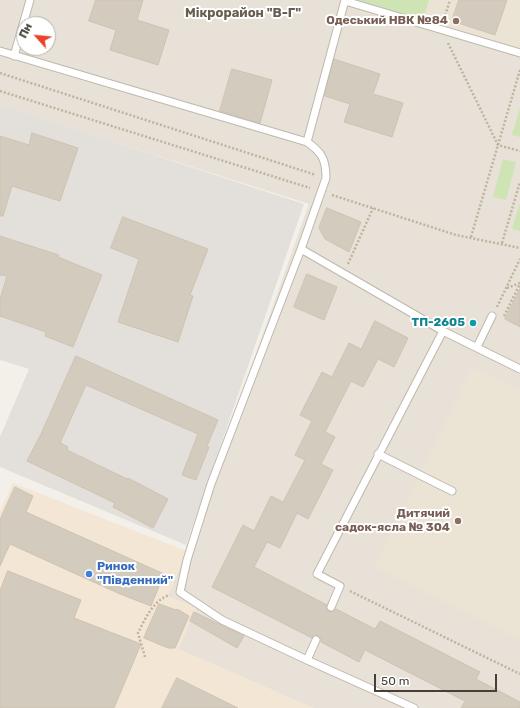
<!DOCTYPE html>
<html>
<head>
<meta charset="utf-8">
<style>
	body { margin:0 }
	#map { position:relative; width:520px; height:708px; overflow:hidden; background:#f3f0e9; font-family:Rubik,sans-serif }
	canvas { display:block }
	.north { position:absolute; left:16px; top:16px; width:40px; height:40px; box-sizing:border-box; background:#fff; border:1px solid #b5b3af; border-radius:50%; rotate:297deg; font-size:11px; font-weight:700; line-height:16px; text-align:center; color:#464038 }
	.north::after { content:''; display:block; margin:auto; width:14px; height:18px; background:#eb4228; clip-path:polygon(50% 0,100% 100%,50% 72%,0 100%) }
	.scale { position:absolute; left:374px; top:674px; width:123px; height:18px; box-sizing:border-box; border:2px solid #464038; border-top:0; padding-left:5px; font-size:12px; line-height:14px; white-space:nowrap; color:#464038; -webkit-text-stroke:3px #fff; paint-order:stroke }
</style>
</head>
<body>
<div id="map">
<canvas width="520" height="708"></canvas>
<div class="north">Пн</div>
<div class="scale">50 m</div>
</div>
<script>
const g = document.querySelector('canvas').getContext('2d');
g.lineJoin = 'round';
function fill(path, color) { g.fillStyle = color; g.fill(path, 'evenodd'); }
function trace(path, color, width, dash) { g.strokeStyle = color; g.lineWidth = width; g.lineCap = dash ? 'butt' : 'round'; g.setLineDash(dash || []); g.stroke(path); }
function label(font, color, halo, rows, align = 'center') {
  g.font = font + ' Rubik,sans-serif'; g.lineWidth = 4; g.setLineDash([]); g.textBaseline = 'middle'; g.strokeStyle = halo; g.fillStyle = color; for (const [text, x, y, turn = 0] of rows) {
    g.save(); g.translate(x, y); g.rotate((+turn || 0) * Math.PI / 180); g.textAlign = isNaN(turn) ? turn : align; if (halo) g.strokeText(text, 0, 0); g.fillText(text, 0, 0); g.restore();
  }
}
const residential = new Path2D(`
	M0,0H520V708H313L178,649L196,608L168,596L186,551L309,204L0,106ZM24,24H48V48H24Z`);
const commercial = new Path2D(`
	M13,483L186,551L168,596L196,608L178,649L313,708H0V511Z`);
const industrial = new Path2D(`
	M0,105L304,204L186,545L0,467V437L29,369L0,360Z`);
const education = new Path2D(`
	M349,0H520V57L347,8Z
	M472,367L520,390V640L374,567Z`);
const green = new Path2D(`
	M352,0H429L423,20Z
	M520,108V137L512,135Z
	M503,159L516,162L506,200L493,197Z
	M520,203V231L512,229Z`);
const building = new Path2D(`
	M96,0H143L137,20L169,30L158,65L110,50L116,30L89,21Z
	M459,0H507L495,35L452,21Z
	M334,59L380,74L373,94L403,103L392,137L344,122L350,104L325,96Z
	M232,69L272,80L260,123L220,111Z
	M32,133L78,148L60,201L12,186L3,216H0V136L29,145Z
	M327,208L361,222L349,252L325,239L319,228Z
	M123,217L208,249L190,295L193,296L178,342L118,322L139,259L111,248Z
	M0,236L59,255L58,257L102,275L73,347L45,336L46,332L0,316V299L7,276L0,275Z
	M307,274L337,287L324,320L294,307Z
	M520,289V327L505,319Z
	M375,321L408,338L394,367L378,359L363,387L351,381L325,432L335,437L321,464L333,470L308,519L297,513L280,548L267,542L254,567L327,605L326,608L329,611L332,612L336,609L375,629L380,621L480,672L476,679L520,702V708H461L465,701L365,650L359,662L321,642V639L318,636L315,635L312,638L212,587L243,525L254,531L271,496L283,502L305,460L295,455L312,421L300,415L322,372L332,377L349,343L361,349Z
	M76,356L218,420L207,446L209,447L196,480L182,475L198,434L86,385L60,443L68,447L67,450L127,479L128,478L168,499L153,528L113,507L115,503L27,461L41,434Z
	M15,487L33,496L26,512L164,574L151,606L120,594L10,544L0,566V520Z
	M8,571L81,600L74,618L141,644L114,708H0V591Z
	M159,604L176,610L177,609L189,616L175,648H168L144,638Z
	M194,612L244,636L237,648L190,621Z
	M177,678L238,708H162Z`);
const path = new Path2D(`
	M444,19L450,0
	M448,43L498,145L520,151
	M0,73L316,175
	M0,91L310,188
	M332,195L456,235L520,248
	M471,237L520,70
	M502,243L520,182
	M348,264L373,208
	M507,288L520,283
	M497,307L520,259
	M504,316L520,284
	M350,591L520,674
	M145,657L138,633C145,619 154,599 170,595`);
const service = new Path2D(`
	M345,1L520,53
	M0,51L307,142C322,152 326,160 326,178L301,249L211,484L187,560L180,592L222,620L307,660L414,708
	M14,56L30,0
	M307,142L345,0
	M301,249L443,331L520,369
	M477,347L492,316
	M378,454L452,491
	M331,607L340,586L317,574L443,331
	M307,660L316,640`);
const markers = [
	[456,21,4,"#8d6e63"],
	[473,323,4,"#0f9aa8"],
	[458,521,4,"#8d6e63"],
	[89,574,4,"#3f7fe0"]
];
const educationNames = [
	["Одеський НВК №84",448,21],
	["Дитячий",450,514],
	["садок-ясла № 304",450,528]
];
const cultureNames = [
	["ТП-2605",465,323]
];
const shopNames = [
	["Ринок",97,567],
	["\"Південний\"",97,581]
];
const neighbourhoodNames = [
	["Мікрорайон \"В-Г\"",243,13]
];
fill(residential, '#e7e1d7');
fill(commercial, '#f3e6d5');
fill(industrial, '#e3dfda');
fill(education, '#ebe4d4');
fill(green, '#cfe4b4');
fill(building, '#d4cbbf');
trace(building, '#cec3b2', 1);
trace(service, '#beb7ac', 9);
trace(path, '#bfb39e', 2.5, [2, 2]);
trace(service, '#fff', 7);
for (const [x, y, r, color] of markers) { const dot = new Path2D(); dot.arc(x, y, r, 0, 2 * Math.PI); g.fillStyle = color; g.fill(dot); trace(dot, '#fff', 1.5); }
label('bold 12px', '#785e54', '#fff', educationNames, 'right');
label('bold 12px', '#0d838f', '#fff', cultureNames, 'right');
label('bold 12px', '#366cbe', '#fff', shopNames, 'left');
label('bold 13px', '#685e50', '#fff', neighbourhoodNames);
</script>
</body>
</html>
